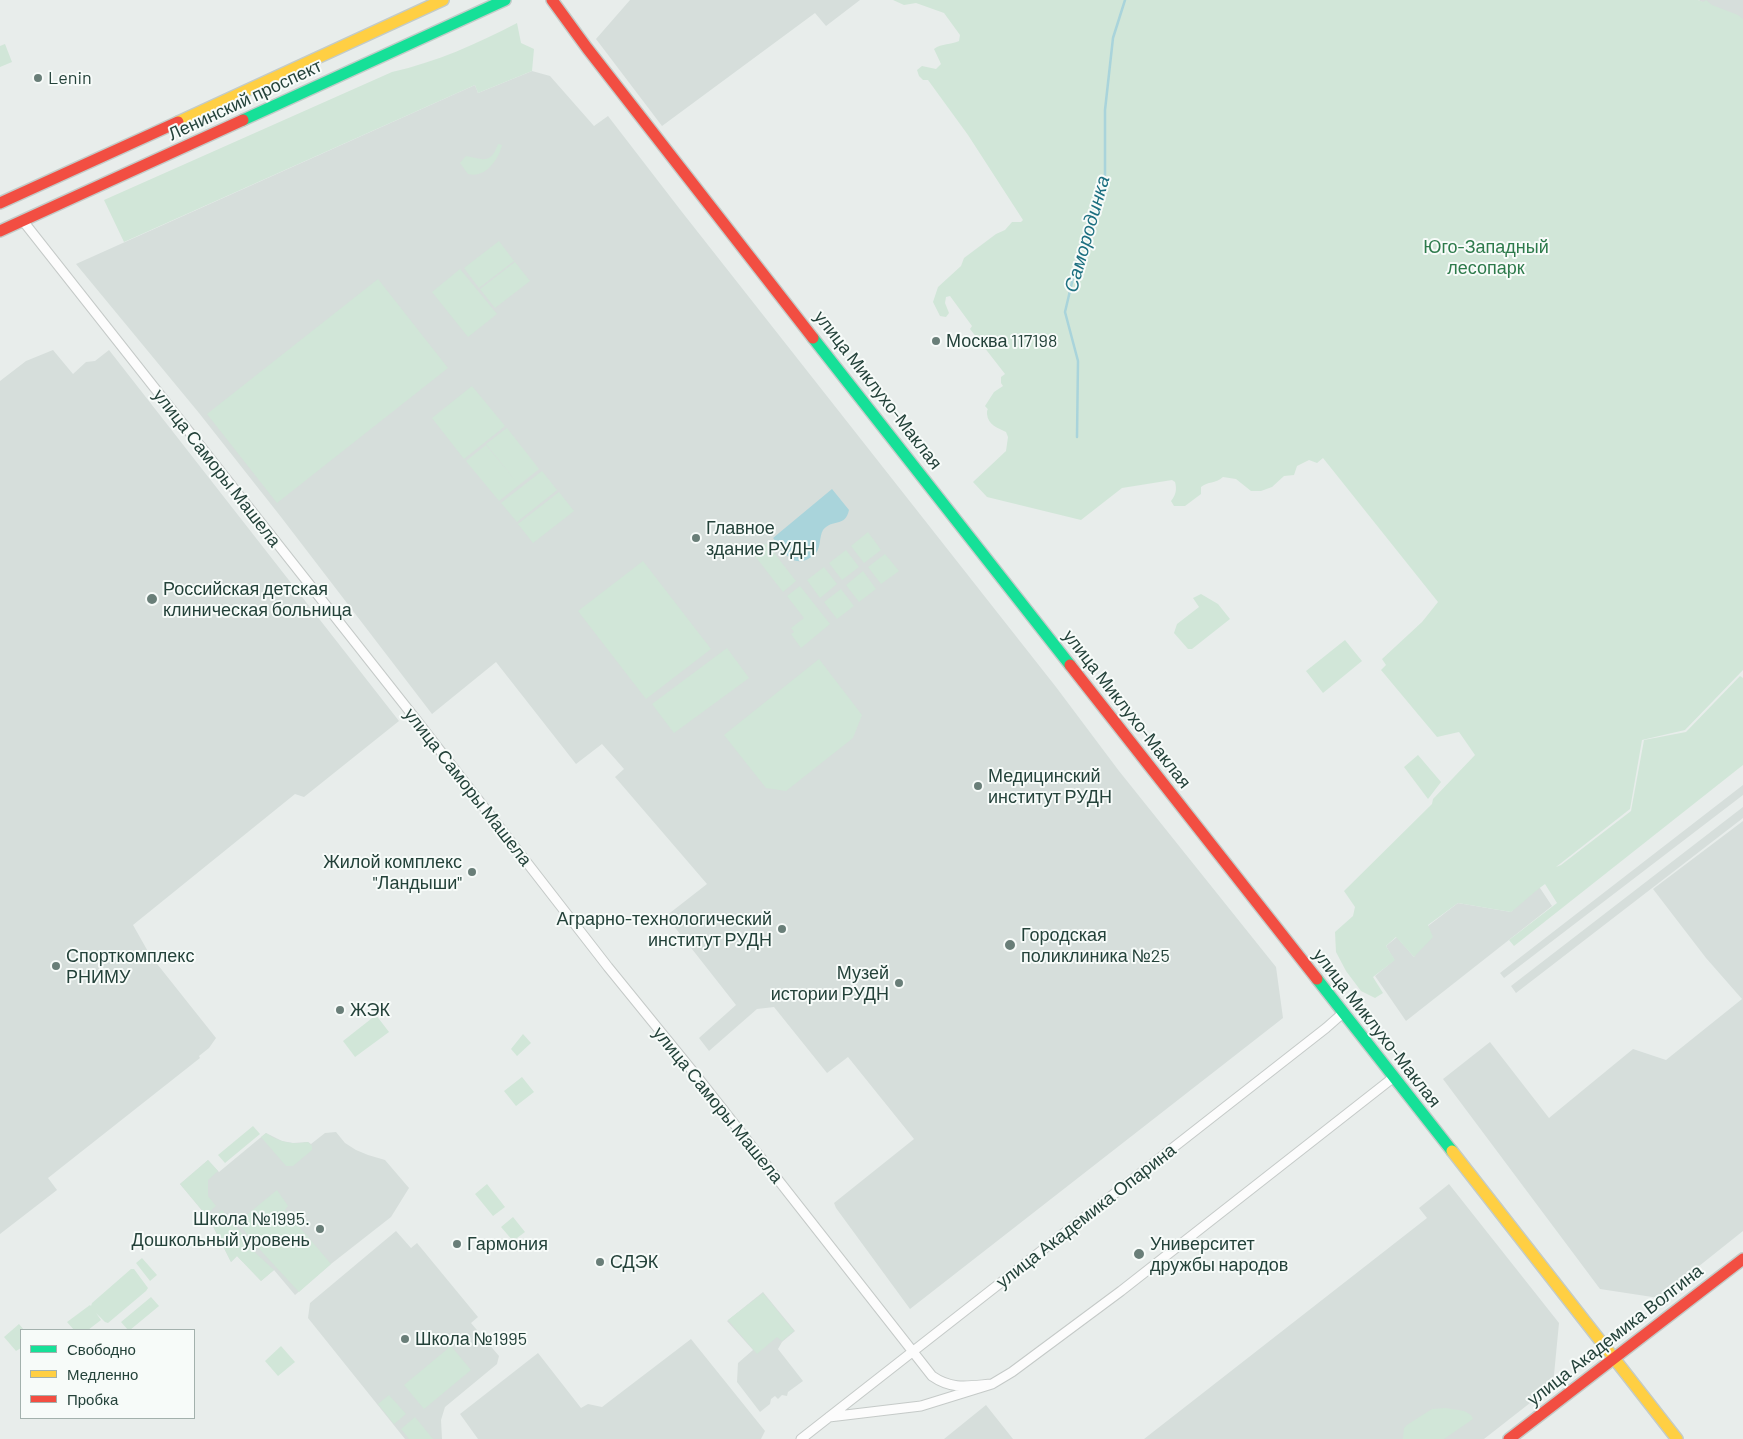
<!DOCTYPE html>
<html>
<head>
<meta charset="utf-8">
<style>
	body { margin:0 }
	#map { position:relative; width:1743px; height:1439px; overflow:hidden; background:#e8edeb; font-family:Barlow,sans-serif }
	canvas { display:block }
	.legend { position:absolute; left:20px; top:1329px; width:175px; height:90px; box-sizing:border-box; background:#f7fbf9; border:1px solid #a3b1ad; margin:0; padding:6px 9px; list-style:none; font-size:15px; color:#24423a }
	.legend li { display:flex; align-items:center; gap:10px; height:25px }
	.legend b { width:25px; border:1px solid #a3b1ad }
</style>
</head>
<body>
<div id="map">
<canvas width="1743" height="1439"></canvas>
<ul class="legend">
<li><b style="height:6px;background:#16e098"></b>Свободно</li>
<li><b style="height:6px;background:#ffcf43"></b>Медленно</li>
<li><b style="height:6px;background:#f24e42"></b>Пробка</li>
</ul>
</div>
<script>
const g = document.querySelector('canvas').getContext('2d');
g.lineJoin = 'round';
function fill(path, color) { g.fillStyle = color; g.fill(path, 'evenodd'); }
function trace(path, color, width, dash) { g.strokeStyle = color; g.lineWidth = width; g.lineCap = dash ? 'butt' : 'round'; g.setLineDash(dash || []); g.stroke(path); }
function label(font, color, halo, rows, align = 'center') {
  g.font = font + ' Barlow,sans-serif'; g.lineWidth = 4; g.setLineDash([]); g.textBaseline = 'middle'; g.strokeStyle = halo; g.fillStyle = color; for (const [text, x, y, turn = 0] of rows) {
    g.save(); g.translate(x, y); g.rotate((+turn || 0) * Math.PI / 180); g.textAlign = isNaN(turn) ? turn : align; if (halo) g.strokeText(text, 0, 0); g.fillText(text, 0, 0); g.restore();
  }
}
const built = new Path2D(`
	M630,0H860L826,26L815,13L662,126L596,39Z
	M1698,0H1743V23L1742,22Z
	M532,71L550,76L594,126L608,116L682,212L1056,687L1119,771L1276,967L1283,1018L910,1309L836,1208L834,1203L914,1139L848,1057L827,1073L774,1007L757,1009L709,1051L699,1038L736,1005L666,916L707,884L615,777L624,769L602,744L576,764L496,662L432,714L281,517L199,413L76,264L475,85L478,93Z
	M53,350L73,374L86,362L95,361L109,350L399,721L304,797L295,794L133,925L150,955L216,1038L209,1048L199,1056L200,1058L48,1178L57,1190L0,1234V381L26,361Z
	M1743,785V795L1504,978L1500,973Z
	M1743,807V818L1516,993L1511,986Z
	M1743,821V1231L1659,1298L1600,1289L1443,1079L1490,1042L1549,1118L1633,1049L1666,1060L1742,999L1706,958L1653,889Z
	M1536,882L1552,906L1406,1021L1375,976L1394,960L1386,946L1397,937L1414,957L1428,926L1458,903L1511,912L1531,885Z
	M336,1132L345,1143L356,1150L368,1155L385,1160L409,1188L391,1217L331,1264L295,1295L274,1270L261,1281L237,1256L231,1262L209,1219L180,1184L208,1160L219,1172L266,1133L282,1141L293,1143L308,1142L311,1144L325,1133Z
	M1449,1184L1559,1323L1553,1385L1484,1439H1144L1427,1218L1419,1208Z
	M396,1231L411,1248L417,1243L478,1317L471,1323L499,1356L497,1364L445,1407L441,1420L442,1439H405L308,1318L310,1303Z
	M763,1292L795,1331L782,1342L778,1349L803,1381L788,1392L787,1396L782,1395L778,1399L775,1396L771,1399L770,1404L760,1412L737,1382L738,1363L753,1350L727,1321Z
	M691,1339L765,1431L761,1439H478L460,1414L538,1353L581,1408L588,1404L602,1407Z
	M986,1405L1013,1439H944Z`);
const green = new Path2D(`
	M893,0H1698L1703,2L1706,0L1712,5L1738,15L1743,19V670L1685,730L1642,740L1630,809L1556,867L1561,865L1631,811L1644,740L1686,732L1740,676L1743,678V765L1514,946L1509,940L1557,903L1545,884C1532,893 1523,903 1511,912L1458,903L1428,925L1433,937L1414,957L1396,937L1386,946L1395,960L1373,977L1383,993L1375,998L1361,991L1346,971L1336,952L1335,932L1353,916L1355,907L1344,891L1432,804L1433,799L1475,755L1459,732L1437,737L1381,670L1386,665L1382,659L1422,622L1438,602L1323,458L1317,463L1309,460L1297,466L1294,475L1284,476L1272,487L1261,491H1251L1236,479L1223,477C1215,484 1208,481 1201,487V494L1185,506H1174L1171,501C1176,495 1177,489 1175,482L1172,480L1122,488L1081,520L987,497L973,482L1006,451L1008,437L1006,432C998,428 988,425 987,414C987,406 990,412 985,406L994,392L1003,386L1001,383V377L1005,374L970,329L972,326L950,296L946,297L945,303L949,313L946,317L940,316L933,302L938,287L961,266L964,258L996,234L1005,230L1012,222H1021L1023,220L968,135L928,80H923L919,76L917,70L922,66L936,69L941,64L934,49C942,43 951,45 959,41L960,35L944,13L916,3L904,5Z
	M517,23L521,43L534,49L532,71L478,93L475,85L124,242L104,200L392,72C436,62 477,44 517,23Z
	M5,44L12,62L0,67V46Z
	M498,144L502,145C499,159 485,179 468,174L460,163L466,156C482,159 491,165 498,144Z
	M499,241L514,261L479,288L464,268Z
	M515,262L530,281L495,308L480,289Z
	M460,269L497,314L468,337L432,292Z
	M378,279L448,368L277,503L207,414Z
	M472,386L505,426L464,459L432,418Z
	M507,428L539,469L519,485L486,444Z
	M486,445L519,485L499,501L466,461Z
	M542,471L557,490L517,522L501,503Z
	M559,492L574,511L533,543L518,524Z
	M868,532L881,550L864,563L851,546Z
	M761,544H767L796,581L783,592L751,551Z
	M846,550L859,567L842,580L829,563Z
	M885,554L899,571L881,584L868,567Z
	M643,561L711,649L646,699L578,611Z
	M824,567L837,584L820,598L807,580Z
	M863,571L876,589L859,602L846,585Z
	M800,586L830,624L801,648L791,634L794,632L791,628L804,618L787,596Z
	M841,589L854,606L837,619L824,602Z
	M1201,594L1218,604L1230,619L1192,649H1188L1174,633L1177,624L1199,607L1193,598Z
	M1345,640L1362,661L1323,693L1306,671Z
	M727,648L749,678L674,733L652,704Z
	M819,659L862,715L853,738L786,791L766,788L724,735Z
	M1418,755L1441,782L1428,799L1404,767Z
	M376,1015L389,1032L355,1057L343,1041Z
	M523,1034L531,1043L517,1056L511,1049Z
	M522,1077L534,1092L516,1106L504,1091Z
	M253,1126L260,1134L225,1163L218,1155Z
	M266,1133C279,1142 292,1145 308,1142L312,1146V1150L293,1166H286L261,1137Z
	M208,1160L218,1171L208,1180V1196L216,1206L206,1215L180,1184Z
	M487,1184L505,1207L493,1216L475,1194Z
	M277,1190L288,1206L285,1210L331,1264L299,1292L252,1241L238,1222Z
	M222,1210L250,1243L248,1246L274,1270L261,1281L237,1256L231,1262L213,1226L215,1216Z
	M513,1217L525,1232L513,1241L501,1227Z
	M142,1258L157,1275L150,1281L136,1263Z
	M131,1269H134L148,1288L146,1291L108,1323L105,1322L96,1313L101,1320L88,1330H74L67,1322L90,1305L91,1306L92,1303Z
	M763,1293L794,1331L782,1341L777,1337L757,1354L728,1320Z
	M151,1297L159,1306L130,1330H128L121,1322Z
	M19,1324L24,1330H21V1348L16,1351L4,1337Z
	M281,1346L295,1362L278,1376L265,1361Z
	M451,1346L471,1370L424,1409L404,1385Z
	M389,1395L406,1414L394,1424L378,1404Z
	M1445,1408L1464,1411L1471,1415L1473,1419L1444,1439H1403L1404,1428L1407,1425L1432,1409Z
	M415,1417L433,1439H409L401,1429Z`);
const water = new Path2D(`
	M832,489L849,510C845,528 833,518 823,530C819,537 821,547 816,553C814,555 809,559 806,560C790,566 782,549 773,538Z`);
const stream = new Path2D(`
	M1077,437L1078,361L1065,312L1082,240L1105,175V110L1113,38L1125,0`);
const street = new Path2D(`
	M23,221L414,717L608,967L699,1079L932,1376C952,1390 968,1386 992,1384
	M829,1417L921,1406L992,1384L1012,1372L1121,1291L1394,1077
	M801,1439L1326,1028L1343,1013`);
const fast = new Path2D(`
	M243,120L505,0
	M813,338L1070,665
	M1317,979L1452,1151`);
const slow = new Path2D(`
	M178,122L443,0
	M1452,1151L1677,1439`);
const jam = new Path2D(`
	M552,0L587,48L813,338
	M0,203L178,122
	M0,231L243,120
	M1070,665L1317,979
	M1509,1439L1743,1259`);
const markers = [
	[38,78,5,"#697e78"],
	[936,341,5,"#697e78"],
	[696,538,5,"#697e78"],
	[152,599,6,"#697e78"],
	[978,786,5,"#697e78"],
	[472,872,5,"#697e78"],
	[782,929,5,"#697e78"],
	[1010,945,6,"#697e78"],
	[56,966,5,"#697e78"],
	[899,983,5,"#697e78"],
	[340,1010,5,"#697e78"],
	[320,1229,5,"#697e78"],
	[457,1244,5,"#697e78"],
	[1139,1254,6,"#697e78"],
	[600,1262,5,"#697e78"],
	[405,1339,5,"#697e78"]
];
const poiNames = [
	["Lenin",48,78],
	["Москва 117198",946,341],
	["Главное",706,528],
	["здание РУДН",706,549],
	["Российская детская",163,589],
	["клиническая больница",163,610],
	["Медицинский",988,776],
	["институт РУДН",988,797],
	["Жилой комплекс",462,862,"right"],
	["\"Ландыши\"",462,883,"right"],
	["Аграрно-технологический",772,919,"right"],
	["институт РУДН",772,940,"right"],
	["Городская",1021,935],
	["поликлиника №25",1021,956],
	["Спорткомплекс",66,956],
	["РНИМУ",66,977],
	["Музей",889,973,"right"],
	["истории РУДН",889,994,"right"],
	["ЖЭК",350,1010],
	["Школа №1995.",310,1219,"right"],
	["Дошкольный уровень",310,1240,"right"],
	["Гармония",467,1244],
	["Университет",1150,1244],
	["дружбы народов",1150,1265],
	["СДЭК",610,1262],
	["Школа №1995",415,1339]
];
const streetNames = [
	["Ленинский проспект",245,100,-25],
	["улица Миклухо-Маклая",878,390,52],
	["улица Саморы Машела",217,468,52],
	["улица Миклухо-Маклая",1127,709,52],
	["улица Саморы Машела",468,787,52],
	["улица Миклухо-Маклая",1377,1028,52],
	["улица Саморы Машела",718,1105,51],
	["улица Академика Опарина",1086,1216,-38],
	["улица Академика Волгина",1615,1335,-38]
];
const parkNames = [
	["Юго-Западный",1486,247],
	["лесопарк",1486,268]
];
const waterNames = [
	["Самородинка",1087,234,-74]
];
fill(built, '#d6dedb');
fill(green, '#d1e6d8');
fill(water, '#a9d4db');
trace(stream, '#a9d4db', 2.5);
trace(street, '#c5cac8', 11);
trace(fast, '#c3cbc8', 14);
trace(slow, '#c3cbc8', 14);
trace(jam, '#c3cbc8', 14);
trace(street, '#fcfcfc', 9);
trace(fast, '#16e098', 11);
trace(slow, '#ffcf43', 11);
trace(jam, '#f24e42', 11);
for (const [x, y, r, color] of markers) { const dot = new Path2D(); dot.arc(x, y, r, 0, 2 * Math.PI); g.fillStyle = color; g.fill(dot); trace(dot, '#f7fbf9', 2); }
label('18px', '#24423a', '#f7fbf9', poiNames, 'left');
label('18px', '#24423a', '#f7fbf9', streetNames);
label('18px', '#2d7a4b', '#f7fbf9', parkNames);
label('italic 19px', '#1c6f80', '#f7fbf9', waterNames);
</script>
</body>
</html>
